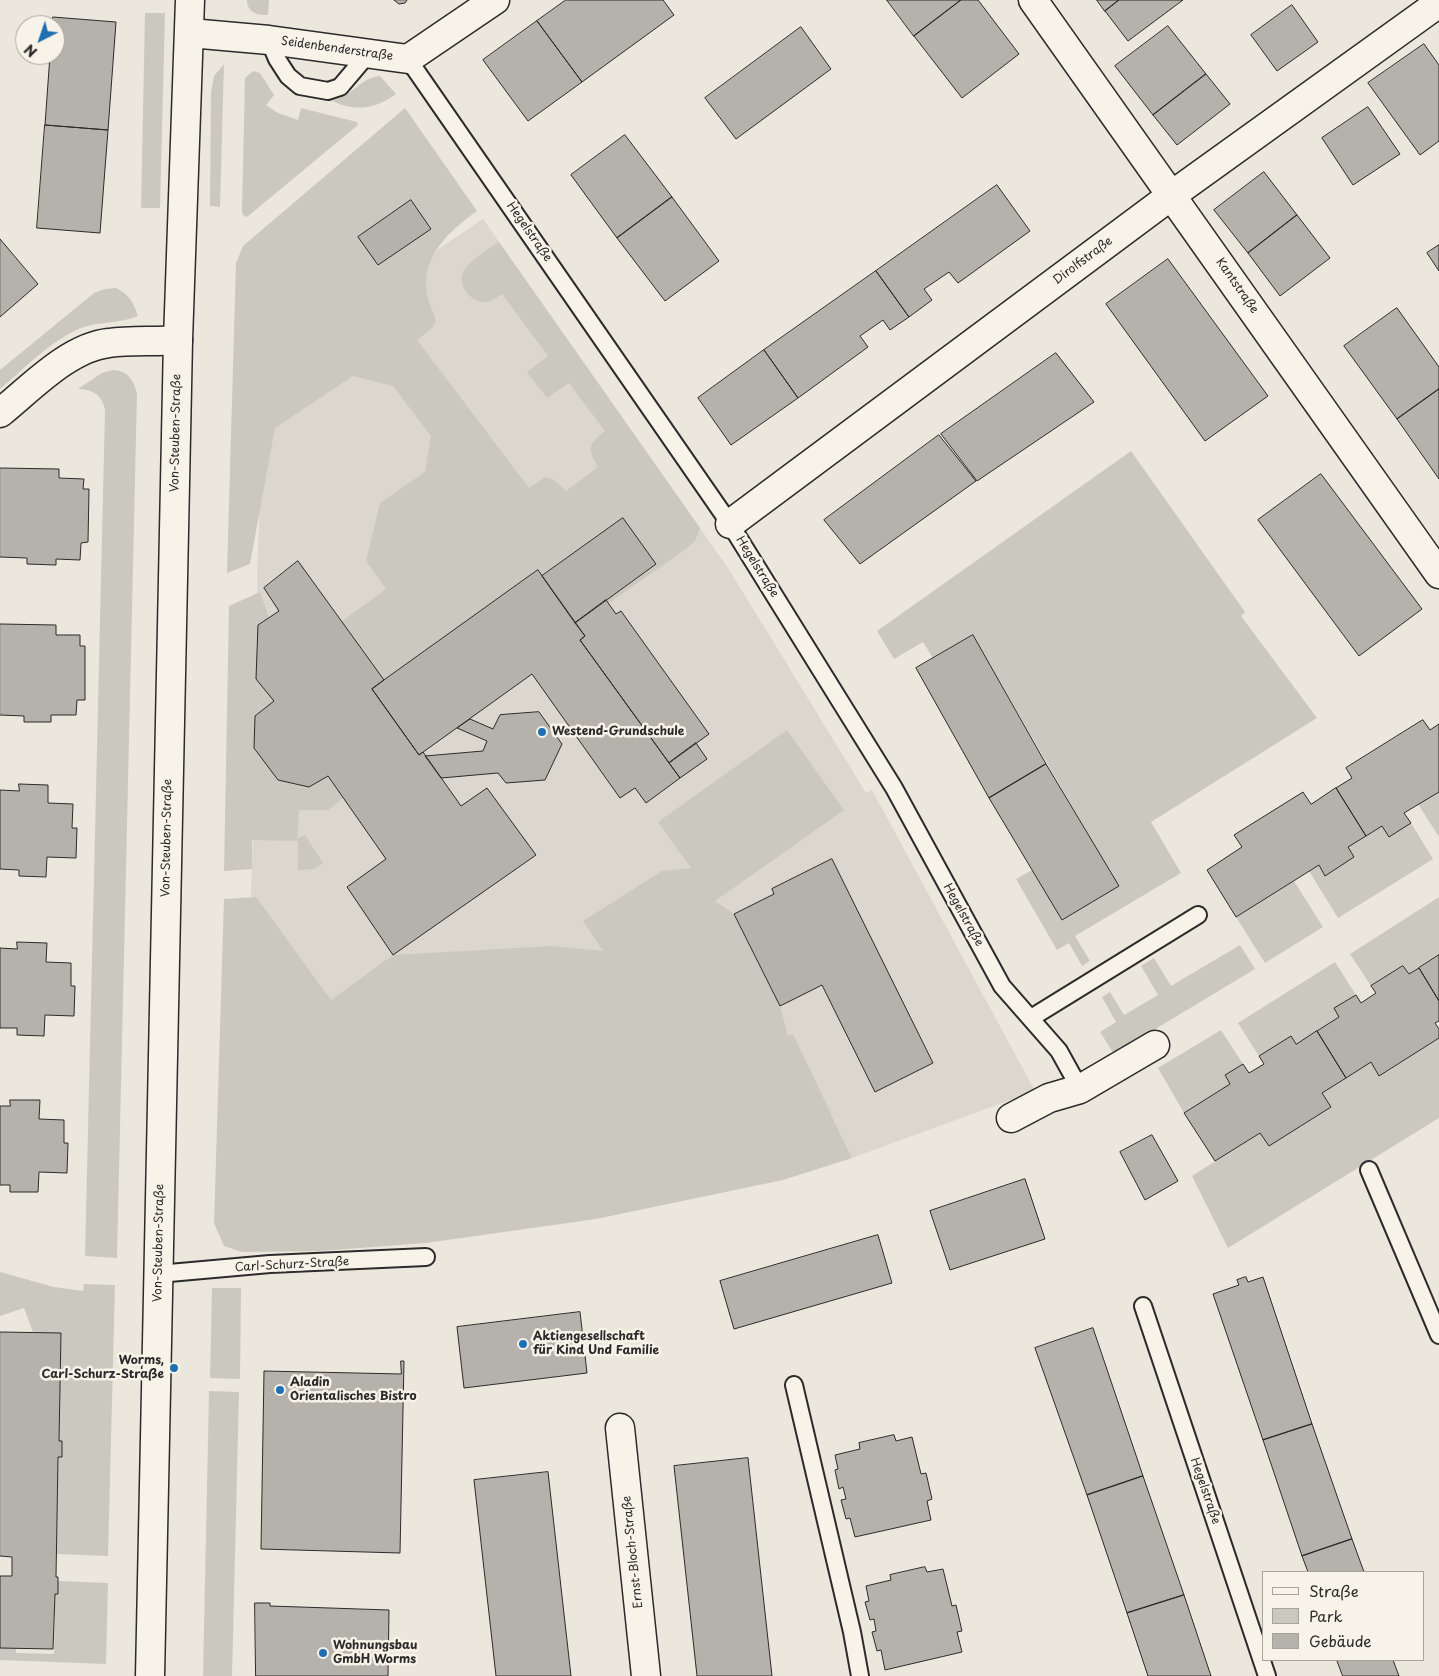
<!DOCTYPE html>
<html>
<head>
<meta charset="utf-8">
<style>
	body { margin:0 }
	#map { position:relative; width:1439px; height:1676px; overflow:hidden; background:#ebe7dd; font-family:"Playpen Sans",sans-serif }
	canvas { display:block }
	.legend { position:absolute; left:1262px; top:1571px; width:162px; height:90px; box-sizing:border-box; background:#f7f3e8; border:1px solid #a5a39c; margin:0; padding:6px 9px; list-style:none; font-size:15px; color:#2b2b2b }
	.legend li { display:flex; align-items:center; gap:10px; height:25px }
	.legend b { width:25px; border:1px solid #a5a39c }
	.north { position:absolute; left:15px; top:15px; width:50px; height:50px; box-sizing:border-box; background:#f7f3e8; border:1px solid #a5a39c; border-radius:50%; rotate:221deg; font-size:14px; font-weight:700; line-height:20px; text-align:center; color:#2b2b2b }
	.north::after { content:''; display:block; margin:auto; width:18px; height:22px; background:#1f6fb2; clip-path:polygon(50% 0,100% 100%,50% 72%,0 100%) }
</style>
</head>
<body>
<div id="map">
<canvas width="1439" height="1676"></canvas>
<ul class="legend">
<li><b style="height:6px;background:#f7f3e8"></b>Straße</li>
<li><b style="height:14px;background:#cbc8bf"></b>Park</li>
<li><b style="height:14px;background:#b5b2ab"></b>Gebäude</li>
</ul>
<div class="north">N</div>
</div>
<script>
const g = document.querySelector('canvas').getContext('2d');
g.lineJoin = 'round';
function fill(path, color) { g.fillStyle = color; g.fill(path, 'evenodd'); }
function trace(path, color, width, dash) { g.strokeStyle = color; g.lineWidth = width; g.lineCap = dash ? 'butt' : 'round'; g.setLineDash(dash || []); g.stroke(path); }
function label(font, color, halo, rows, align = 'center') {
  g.font = font + ' "Playpen Sans",sans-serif'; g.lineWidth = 5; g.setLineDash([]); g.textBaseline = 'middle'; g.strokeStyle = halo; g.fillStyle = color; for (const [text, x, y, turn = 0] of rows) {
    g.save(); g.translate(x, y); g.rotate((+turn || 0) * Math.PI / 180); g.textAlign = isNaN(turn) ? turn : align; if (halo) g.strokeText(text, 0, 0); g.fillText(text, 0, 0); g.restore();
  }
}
const built = new Path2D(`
	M483,219L728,568L866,793L872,790L1035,1091L852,1158L831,1113L243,1062L252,869L258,625L257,574L265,366Z`);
const green = new Path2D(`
	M247,0H269L268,15C258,15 247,13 247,0Z
	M145,13H165L160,208H141Z
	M224,64L220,207L210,206L211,92L214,76Z
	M253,71L260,73L274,95L266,105L278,113L298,120L301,108L357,122L358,125L247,217L243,215L242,211L245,78Z
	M380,76L396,94C375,109 356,112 332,101C355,95 359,78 380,76Z
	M405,108L477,211C449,231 420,257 427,295C429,304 434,312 436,321L433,327L417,340L529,488L545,477L554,480L566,491L598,467C587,448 588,445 605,431L569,383L547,398L527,372L548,356L502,294C497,297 491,302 485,302C471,303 457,285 463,272C471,258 486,251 499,242L700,528L695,541L687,548L609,603L606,600L656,564L623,518L542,576L538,571L384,680L341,622L386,589L366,561L380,503L425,472L431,436L393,386L353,376L275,428L250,564L227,573L236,263L243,246Z
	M116,288C130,295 133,302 138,316C119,324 100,321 81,328C50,341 25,368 0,389V370L94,293L105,289Z
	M113,370C128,371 133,379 137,393L117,1258L85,1256L105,410C102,395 93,389 78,389L102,373Z
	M1131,451L1245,612L1241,616L1317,718L1151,822L1181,873L1075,936L1090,961L1082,966L1069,943L1057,950L1016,879L1032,870L1062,920L1118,886L973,635L933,658L923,642L894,659L877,631Z
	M260,592L269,618L258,625L274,701L255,716V749L278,780L309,787L328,776L343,798L328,810H299L297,839L305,835L323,863L314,869L298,870V841L252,840V869L224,871L229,606Z
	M787,730L844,810L715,901L734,914L780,1006L788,1036L793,1034L852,1158L783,1180L596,1219L426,1243L320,1251L242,1252L224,1246L214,1223L224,899L256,897L331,1000L393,955L552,946L603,951L583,921L662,871L691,868L658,822Z
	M1439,792V837L1418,804Z
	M1411,823L1433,859L1338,918L1309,871L1319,865L1326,875L1354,857L1348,847L1382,826L1389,837Z
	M1294,881L1323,927L1265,963L1236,917Z
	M1439,897V955L1409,974L1403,966L1371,986L1350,954Z
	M1240,945L1255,969L1114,1054L1100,1032L1116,1022L1102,997L1110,992L1124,1015L1158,995L1141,966L1154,958L1171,986Z
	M1335,962L1356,995L1334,1008L1339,1017L1296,1044L1291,1036L1259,1056L1238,1023Z
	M1221,1030L1243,1064L1225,1075L1230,1084L1184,1113L1158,1068Z
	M1439,1038V1118L1228,1248L1192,1176L1260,1133L1269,1146L1331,1107L1322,1093L1371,1062L1380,1076Z
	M0,1272L54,1287L83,1291L84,1284L115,1285L108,1556L56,1554L58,1457H62V1441H59L61,1334L33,1332L24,1308L0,1316Z
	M212,1288H241L240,1379L210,1378Z
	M209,1391L239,1392L232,1676H203Z
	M58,1581L108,1583L106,1664L0,1660V1648H16V1653L54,1654L55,1594L58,1593Z`);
const building = new Path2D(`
	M407,0L405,3L399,4L394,0Z
	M566,0H663L674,15L582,82L537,21Z
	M887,0H961L914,36Z
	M961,0H978L1019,54L962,98L914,36Z
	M1097,0H1119L1105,11Z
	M1119,0H1183L1128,41L1105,11Z
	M1292,5L1318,42L1277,71L1251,35Z
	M53,17L116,22L108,130L45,125L50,55H55V25H52Z
	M537,21L582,82L528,121L483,60Z
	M1168,26L1206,74L1153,115L1115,66Z
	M801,27L831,69L736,139L705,98Z
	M1424,44L1439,65V141L1420,155L1368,83Z
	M1206,74L1230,104L1177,145L1153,115Z
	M1368,107L1400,154L1353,185L1322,138Z
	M45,125L108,130L100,233L37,228Z
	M625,135L672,197L617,238L571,175Z
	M1264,172L1297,215L1248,253L1214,210Z
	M997,185L1030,231L958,283L949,272L924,289L932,300L909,317L876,271Z
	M672,197L719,261L665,301L617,238Z
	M411,200L431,229L378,265L358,237Z
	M1297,215L1330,258L1280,296L1248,253Z
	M0,239L38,284L0,317Z
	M1439,245V271L1427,253Z
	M1168,259L1268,396L1205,441L1106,304Z
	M876,271L909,317L890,330L883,320L860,336L868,347L798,398L764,350Z
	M1397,308L1439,367V389L1397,419L1344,346Z
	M764,350L798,398L731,445L698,398Z
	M1056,353L1094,402L977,481L941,434Z
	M1439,389V479L1397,419Z
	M939,435L976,481L860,564L824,520Z
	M0,468L59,469V478L84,479L83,489H89L88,542L81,543L80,560L56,559V565L27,564V558L0,557Z
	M1321,474L1422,609L1359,656L1258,520Z
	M623,518L656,564L575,623L542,576Z
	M298,561L384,680L372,689L419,755L423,752L461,806L487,788L536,855L393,955L347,887L386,859L328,776L309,787L278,780L254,748L255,716L274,701L256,679L258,625L279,611L264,588Z
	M538,570L585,636L580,640L680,778L646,803L635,788L620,798L532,674L419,755L372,689Z
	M606,600L616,614L621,611L709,734L669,763L580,640L585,636L575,623Z
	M0,624L56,625V635H80V646H85V700H77L76,715H51V722H24V716L0,715Z
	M973,635L1046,764L989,798L916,668Z
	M539,712L562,744L545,780L506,783L498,773L441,778L425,756L483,751L487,741L457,728L470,719L493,729L500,715Z
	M1423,720L1430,730L1439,724V792L1404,813L1411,823L1389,837L1382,826L1366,836L1336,788L1352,778L1346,768Z
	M696,743L707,759L680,778L669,763Z
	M1046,764L1119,886L1062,920L989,798Z
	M19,784L48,785V803L73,804L72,828H77L76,858L47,857L46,877L19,876V870L0,869V790L19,791Z
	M1336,788L1366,836L1348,847L1354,857L1325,876L1319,865L1236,917L1207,870L1242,847L1234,835L1303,792L1311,804Z
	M832,859L933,1063L875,1092L822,985L780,1006L734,914L774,894L772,889Z
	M17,942L47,943L46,962L71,963V986H75L74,1016L45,1015L44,1036L17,1035V1028H0V948L17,949Z
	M1439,955V1001L1419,968Z
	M1403,966L1409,974L1419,968L1439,1001V1021L1435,1023L1439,1029V1038L1379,1076L1371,1062L1346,1078L1317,1031L1339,1017L1334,1008L1356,995L1361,1003L1376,993L1371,986Z
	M1317,1031L1346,1078L1322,1093L1331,1107L1269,1146L1260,1133L1215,1161L1184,1113L1230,1084L1225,1075L1243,1064L1249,1073L1264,1064L1259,1056L1291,1036L1296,1044Z
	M10,1100H40L39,1119L64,1120V1143H68L67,1173L39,1172L38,1192H10V1185H0V1106H10Z
	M1152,1135L1178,1181L1145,1200L1120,1152Z
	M1025,1179L1045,1239L950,1270L930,1211Z
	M878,1235L892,1283L734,1329L720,1281Z
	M1246,1277L1248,1282L1263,1277L1312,1424L1263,1440L1213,1294L1239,1285L1237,1280Z
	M580,1312L587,1373L464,1388L457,1327Z
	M1093,1328L1143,1476L1087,1495L1035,1348Z
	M0,1332L61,1333L59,1441H62V1457H58L56,1577H58V1594H55L53,1649L0,1648V1576H12V1557L0,1556Z
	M401,1361H404L400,1553L261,1549L264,1371L401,1374Z
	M1312,1424L1352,1539L1302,1556L1263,1440Z
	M894,1435L896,1441L912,1437L921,1474L926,1473L932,1499L927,1501L931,1520L855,1537L850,1518L846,1519L841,1500L846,1499L843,1487L839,1489L835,1470L838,1469L835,1455L860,1449L859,1443Z
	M748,1458L772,1676H697L674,1466Z
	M548,1472L571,1676H496L474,1480Z
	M1143,1476L1184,1595L1127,1613L1087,1495Z
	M1352,1539L1364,1572H1308L1302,1556Z
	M925,1567L927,1572L943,1569L952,1606L956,1605L962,1631L957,1632L962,1652L885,1670L881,1650L877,1651L872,1632L876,1631L874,1619L870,1620L865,1602L869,1601L866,1586L891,1580L890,1575Z
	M1184,1595L1211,1676H1148L1127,1613Z
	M255,1603H270V1606L389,1610L388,1676H256Z
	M1337,1660H1393L1399,1676H1343Z`);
const lane = new Path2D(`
	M269,40L277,59L288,76L300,86L328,91L340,87L368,54
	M408,59L730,524L894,788L1002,986L1059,1051L1080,1089
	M1031,1018L1198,915
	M1369,1170L1439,1335
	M158,1274L270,1264L426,1257
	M1143,1306L1267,1676
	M794,1385L852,1632L860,1676`);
const street = new Path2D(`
	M1033,0L1439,574
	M190,33L269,40L408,59L495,0
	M0,413C30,389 69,347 109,343C131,340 155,342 178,340
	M730,524L1172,195L1439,3
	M1011,1118L1049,1098L1080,1089L1155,1045
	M620,1428L646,1676`);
const secondary = new Path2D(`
	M150,1676L178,340L190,0`);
const markers = [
	[542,732,5,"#1f6fb2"],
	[523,1344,5,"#1f6fb2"],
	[174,1368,5,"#1f6fb2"],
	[280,1390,5,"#1f6fb2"],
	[323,1653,5,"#1f6fb2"]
];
const streetNames = [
	["Seidenbenderstraße",337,49,8],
	["Hegelstraße",529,232,55],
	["Dirolfstraße",1083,261,-37],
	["Kantstraße",1237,286,55],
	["Von-Steuben-Straße",176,433,-89],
	["Hegelstraße",757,567,58],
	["Von-Steuben-Straße",167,838,-89],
	["Hegelstraße",963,915,61],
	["Von-Steuben-Straße",159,1243,-89],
	["Carl-Schurz-Straße",292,1265,-3],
	["Hegelstraße",1205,1491,71],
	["Ernst-Bloch-Straße",633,1552,-96]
];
const poiNames = [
	["Westend-Grundschule",552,732],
	["Aktiengesellschaft",533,1337],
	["für Kind Und Familie",533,1351],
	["Worms,",164,1361,"right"],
	["Carl-Schurz-Straße",164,1375,"right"],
	["Aladin",290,1383],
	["Orientalisches Bistro",290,1397],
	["Wohnungsbau",333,1646],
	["GmbH Worms",333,1660]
];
fill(built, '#dbd7ce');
fill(green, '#cbc8bf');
fill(building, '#b5b2ab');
trace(building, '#2b2b2b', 1);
trace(lane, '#2b2b2b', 20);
trace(street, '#2b2b2b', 31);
trace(secondary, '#2b2b2b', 31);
trace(lane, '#f7f3e8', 16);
trace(street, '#f7f3e8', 28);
trace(secondary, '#f7f3e8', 28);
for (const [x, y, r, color] of markers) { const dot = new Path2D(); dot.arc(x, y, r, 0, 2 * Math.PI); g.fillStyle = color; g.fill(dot); trace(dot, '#f7f3e8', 2); }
label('12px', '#2b2b2b', '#f7f3e8', streetNames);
label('bold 12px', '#2b2b2b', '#f7f3e8', poiNames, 'left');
</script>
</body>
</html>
